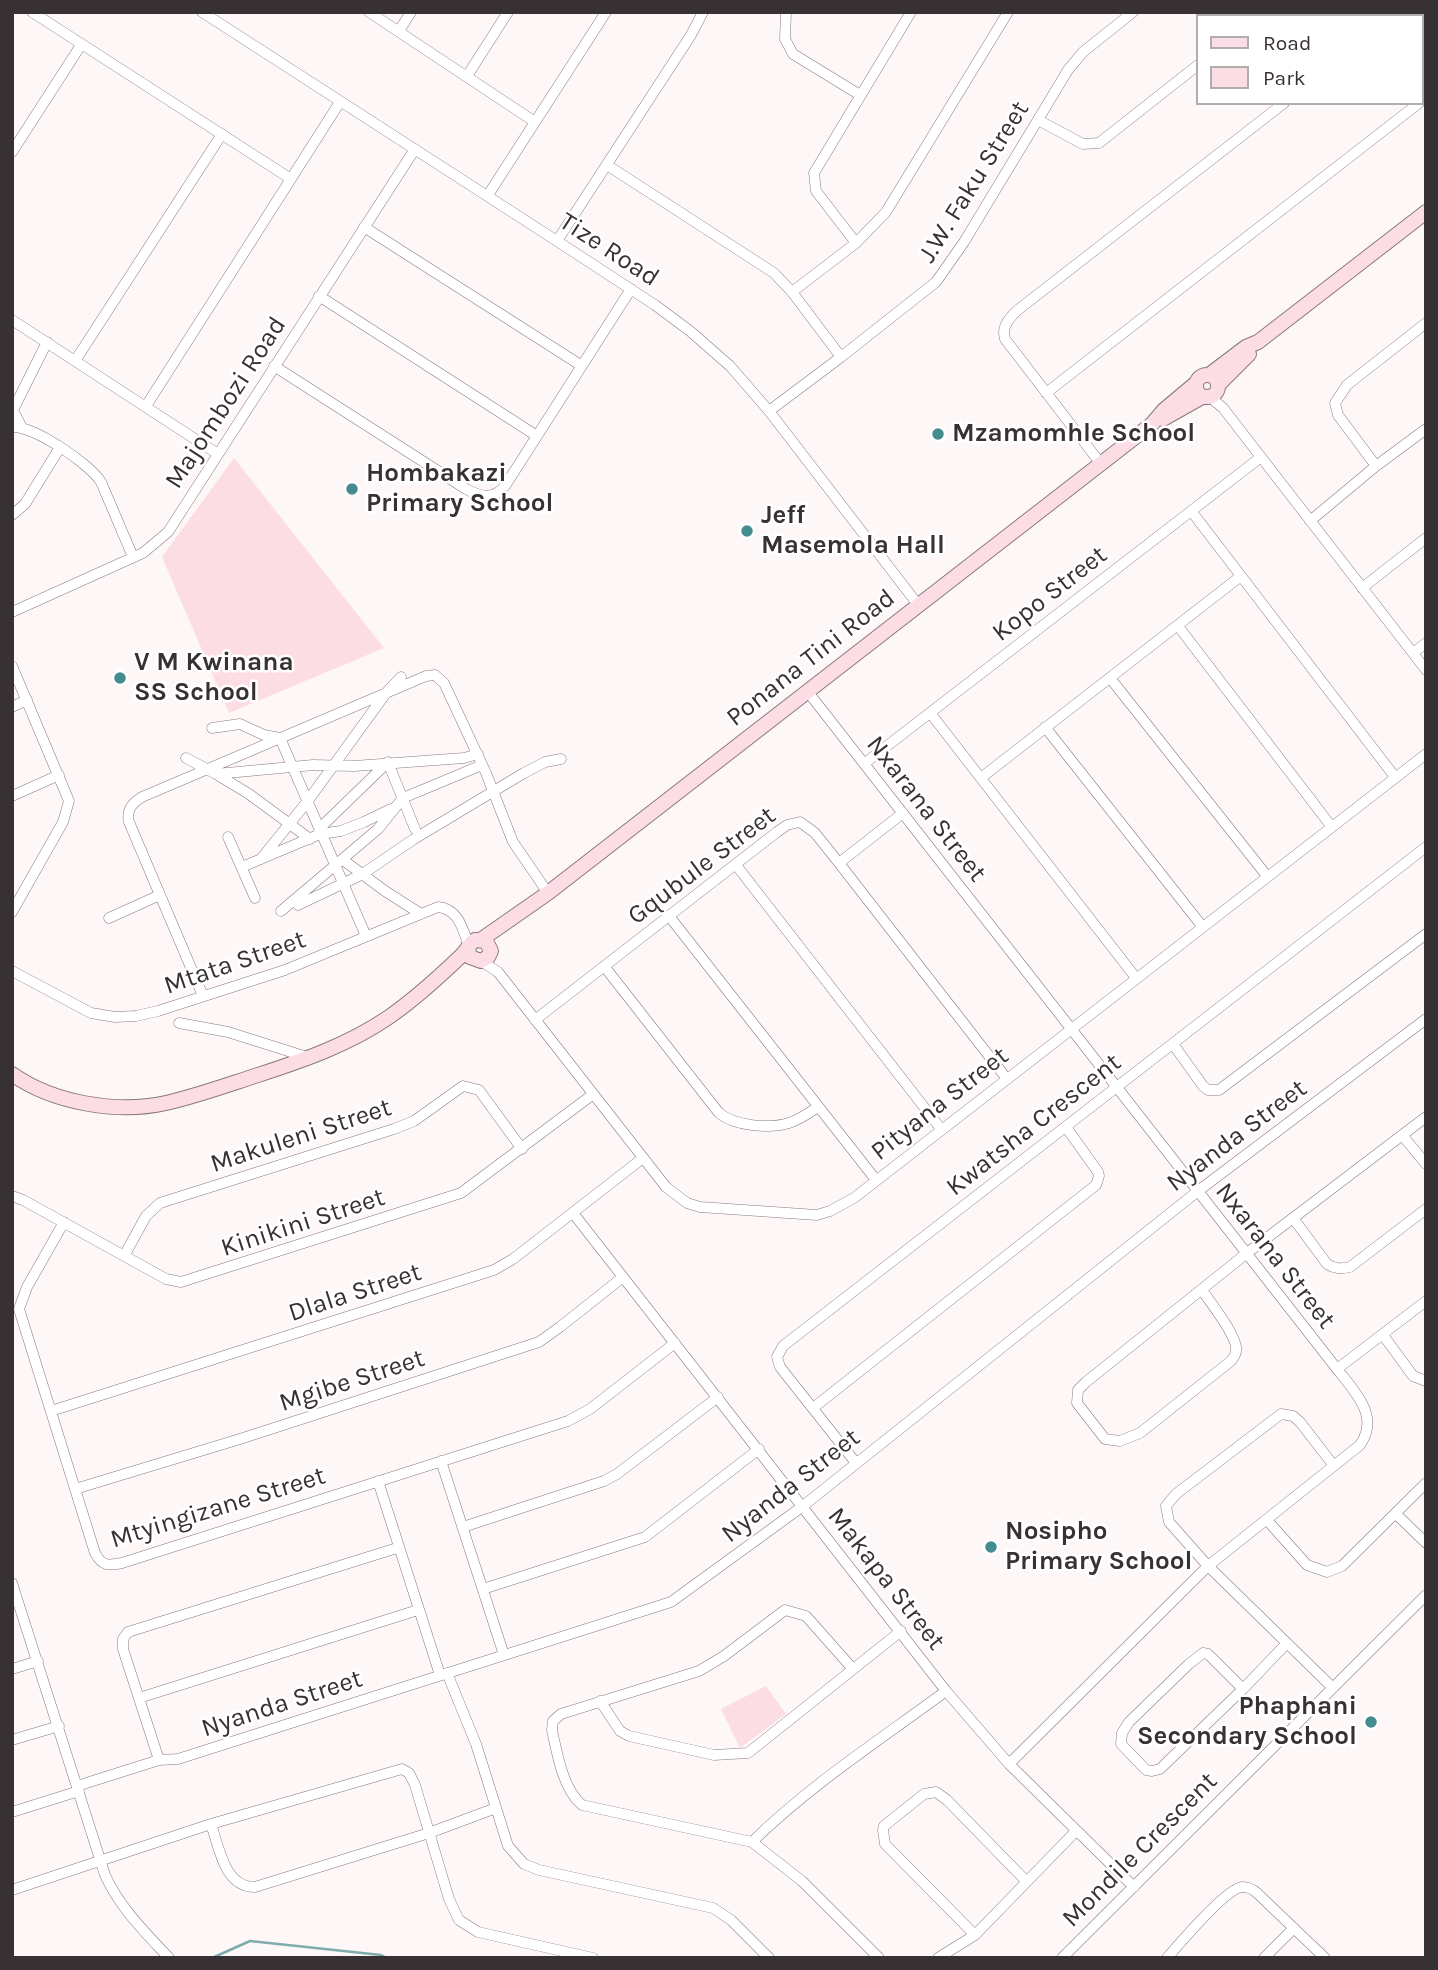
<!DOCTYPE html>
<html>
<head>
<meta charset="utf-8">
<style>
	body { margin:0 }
	#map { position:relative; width:1438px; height:1970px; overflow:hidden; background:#fef7f8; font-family:Karla,sans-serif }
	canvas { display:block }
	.frame { position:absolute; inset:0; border:14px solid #383133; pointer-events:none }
	.legend { position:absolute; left:1196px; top:14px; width:228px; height:91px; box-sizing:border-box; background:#fff; border:2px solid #afadad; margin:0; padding:9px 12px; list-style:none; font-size:21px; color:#383133 }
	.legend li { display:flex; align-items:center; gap:14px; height:35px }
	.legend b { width:35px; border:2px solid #afadad }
</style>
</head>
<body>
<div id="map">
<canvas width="1438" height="1970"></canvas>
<div class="frame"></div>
<ul class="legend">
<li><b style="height:9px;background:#fcdce5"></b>Road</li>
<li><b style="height:19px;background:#fcdde3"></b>Park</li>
</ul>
</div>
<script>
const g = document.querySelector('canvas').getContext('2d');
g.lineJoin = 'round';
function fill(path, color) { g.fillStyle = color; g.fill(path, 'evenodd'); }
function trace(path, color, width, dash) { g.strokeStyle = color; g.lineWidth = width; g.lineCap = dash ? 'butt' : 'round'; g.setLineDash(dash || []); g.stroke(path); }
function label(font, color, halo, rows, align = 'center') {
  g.font = font + ' Karla,sans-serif'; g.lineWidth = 5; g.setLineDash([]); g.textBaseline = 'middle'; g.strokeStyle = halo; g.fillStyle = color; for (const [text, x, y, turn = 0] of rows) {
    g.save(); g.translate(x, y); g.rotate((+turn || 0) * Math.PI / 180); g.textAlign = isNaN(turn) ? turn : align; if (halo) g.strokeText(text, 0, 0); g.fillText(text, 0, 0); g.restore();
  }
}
const green = new Path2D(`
	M234,458L384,648L229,713L162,557Z
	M766,1686L786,1714L740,1748L721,1709Z`);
const stream = new Path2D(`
	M212,1958L250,1941L381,1955L387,1958`);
const street = new Path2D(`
	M32,12L291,179
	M202,12L557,241L655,305L690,331L730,366L769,411L919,606
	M369,12L535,122
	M786,12L785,39L793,54L860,95
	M1381,12L1383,16
	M1262,16L1267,12
	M399,31L411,12
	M1422,65L1426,70
	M467,76L508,12
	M1038,120L1083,144L1099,143L1198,65
	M12,152L81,45
	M607,165L774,273L792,292L841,357
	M488,195L606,12
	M364,227L582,366
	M557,241L691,35L703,12
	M856,243L816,191L814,173L911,12
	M792,292L856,243L886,212L1008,12
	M319,296L537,436
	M12,320L218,454
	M75,361L222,134
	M274,366L466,489C481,497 493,500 505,486L631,289
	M1046,393L1419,103
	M1210,397L1223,408L1426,670
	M146,406L340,102
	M769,411L841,357L936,282L964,242L1068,70L1083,52L1133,12
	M21,426L13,410L47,342
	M12,427C33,425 90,464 101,482L133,557
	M1101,464L1005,339C1001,326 1010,317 1019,309L1284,103
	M1376,466L1338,415L1335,403L1347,385L1426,323
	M1192,512L1395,777
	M12,515L25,504L59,449
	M1310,521L1376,466L1426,429
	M1362,588L1426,538
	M12,612L143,553L168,532L415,149
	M1178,626L1331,826
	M1413,653L1426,643
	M12,666L69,801L63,822L12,912
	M1110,678L1267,876
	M808,692L1337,1369C1355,1392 1380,1416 1360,1445L1208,1566L1009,1764
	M12,707L27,700
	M931,714L1136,978
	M1045,727L1202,926
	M212,728L240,724L264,735L280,738L366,936
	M186,758L216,774L313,765L354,766L464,758L478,754
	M865,763L1261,457
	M391,770L415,829
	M216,774L249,794L310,839
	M982,777L1241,576
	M12,796L59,775
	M319,832L322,826L388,762
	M228,837L255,898
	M261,859L307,802L386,693L401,677
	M343,860L385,891L421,914
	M839,863L903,813
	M736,865L941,1129
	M242,867L320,834L341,831L364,822L391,809
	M298,905L361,875L414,839L524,773L545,762L561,759
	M281,911L378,829L403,798L482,765
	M669,916L876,1180
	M109,918L160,895
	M481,961L498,972L666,1187L687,1203L700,1207L817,1215L830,1211L854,1198L1426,754
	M604,966L719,1113C735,1126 769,1129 789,1123C799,1120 809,1113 818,1107
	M12,971L91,1013L115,1017L136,1016L158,1011L285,970L438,907C459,909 463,930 469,946
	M203,996L129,822C126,810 132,803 142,797L426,676L435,675L444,683L486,773L513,842L548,893
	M535,1020L777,832L787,825L800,822L815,833L839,863L1007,1079
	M179,1023L228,1032L307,1057
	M1173,1044L1203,1086L1208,1090H1219L1426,934
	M1402,1135L1426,1164
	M12,1196L23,1200L166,1279L181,1282L461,1193L592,1095
	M573,1213L946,1691L1009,1764L1134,1887
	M1293,1218L1327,1264C1335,1269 1341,1269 1350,1267L1426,1209
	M64,1222L27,1287L19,1309L95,1553C102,1566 108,1566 122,1563L568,1421L590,1409L675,1343
	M124,1256L146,1216L160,1203L394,1129L414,1121L463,1086L479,1090L522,1149
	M1202,1290C1210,1302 1239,1338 1236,1351C1236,1355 1233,1358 1231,1361L1140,1433L1120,1441L1105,1439L1077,1403L1078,1390L1086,1382L1247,1253L1426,1117
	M1383,1335L1413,1376L1426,1381
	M1337,1369L1426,1301
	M813,1408L1096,1185L1099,1176L1098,1172L1066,1127
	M51,1411L494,1270L513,1259L643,1158
	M441,1461L504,1655
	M856,1463L780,1367L777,1357L783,1346L1426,847
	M378,1481L440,1675
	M75,1489L240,1439L539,1342L560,1327L623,1277
	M1396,1514L1426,1543
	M1267,1520L1307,1565L1327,1572L1342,1566L1426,1483
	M463,1527L604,1481L617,1474L718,1397
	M12,1583L105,1875C120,1908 144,1931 169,1958
	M483,1589L645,1537L759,1449
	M852,1668L806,1616L785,1610L724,1656L699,1671L561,1714L553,1721L552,1730C557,1754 563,1789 582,1805L752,1842L802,1881L879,1958
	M12,1669L38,1661
	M447,1673L476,1744L508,1846L524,1864L539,1870L713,1908L731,1920L769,1958
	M1333,1688L1208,1566L1169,1522L1166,1506L1176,1494L1281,1414L1293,1416L1300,1422L1334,1466
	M1243,1689L1208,1654L1203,1653L1189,1664L1129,1722L1122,1733L1121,1744L1146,1770L1152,1771L1160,1769L1243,1689L1287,1643
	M139,1698L418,1610
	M600,1701L620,1731L629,1736L714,1755L748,1753L901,1631
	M12,1740L59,1726
	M159,1760L123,1649V1639L128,1632L397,1548
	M77,1786L159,1760L178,1759L671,1602L803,1506L1198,1191L1426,1019
	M12,1812L79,1791
	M211,1824C219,1847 224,1887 255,1887L429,1833L496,1808
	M752,1842C810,1785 881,1739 946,1691
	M12,1890L211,1824L402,1769L409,1773L415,1785L449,1899L459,1920L478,1932L593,1958
	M975,1935L885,1844L883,1830L884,1826L924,1794L936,1792L947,1800L1026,1881
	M938,1958L975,1935L1076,1831
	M1062,1958L1426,1595
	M1167,1958C1179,1944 1227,1888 1242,1887C1249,1887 1253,1889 1257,1893L1325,1958
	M1264,1958L1294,1928`);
const secondary = new Path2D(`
	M1196 386a11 11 0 1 1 22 0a11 11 0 1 1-22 0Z
	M1209,375L1246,347L1258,342L1426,212
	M1218,385L1249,354
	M1163,419L1202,397
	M482,939L548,893L1152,424L1164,410L1195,384
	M12,1074C53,1103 117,1114 166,1103C197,1096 227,1085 258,1075C304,1060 348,1045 389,1017C415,999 439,977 462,955C467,950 469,944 475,940L486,941L491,951L488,957L481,961L470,957L468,949`);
const markers = [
	[938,434,7,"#448c8f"],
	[352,489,7,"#448c8f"],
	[747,531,7,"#448c8f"],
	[120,678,7,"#448c8f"],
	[991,1547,7,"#448c8f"],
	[1371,1722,7,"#448c8f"]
];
const streetNames = [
	["J.W. Faku Street",974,182,-58],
	["Tize Road",609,250,33],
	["Majombozi Road",226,403,-57],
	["Kopo Street",1050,594,-38],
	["Ponana Tini Road",811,658,-38],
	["Nxarana Street",926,809,52],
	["Gqubule Street",702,866,-37],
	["Mtata Street",235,963,-19],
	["Pityana Street",940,1104,-38],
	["Kwatsha Crescent",1034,1125,-38],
	["Makuleni Street",301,1136,-18],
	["Nyanda Street",1237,1136,-37],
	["Kinikini Street",303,1223,-18],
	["Nxarana Street",1275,1256,52],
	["Dlala Street",355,1293,-18],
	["Mgibe Street",352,1381,-18],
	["Nyanda Street",791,1486,-38],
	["Mtyingizane Street",218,1508,-17],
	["Makapa Street",886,1579,52],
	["Nyanda Street",282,1704,-18],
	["Mondile Crescent",1140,1850,-45]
];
const poiNames = [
	["Mzamomhle School",952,434],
	["Hombakazi",366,474],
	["Primary School",366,504],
	["Jeff",761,516],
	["Masemola Hall",761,546],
	["V M Kwinana",134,663],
	["SS School",134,693],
	["Nosipho",1005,1532],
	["Primary School",1005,1562],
	["Phaphani",1357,1707,"right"],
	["Secondary School",1357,1737,"right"]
];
fill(green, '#fcdde3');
trace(stream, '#80abad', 2.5);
trace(street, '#89787b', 11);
trace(secondary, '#89787b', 16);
trace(street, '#fff', 10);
trace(secondary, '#fcdce5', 14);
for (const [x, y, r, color] of markers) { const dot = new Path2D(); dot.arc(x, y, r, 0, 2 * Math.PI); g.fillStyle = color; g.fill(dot); trace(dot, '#fff', 2.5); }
label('26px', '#383133', '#fff', streetNames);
label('bold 26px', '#383133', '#fff', poiNames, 'left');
</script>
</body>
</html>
